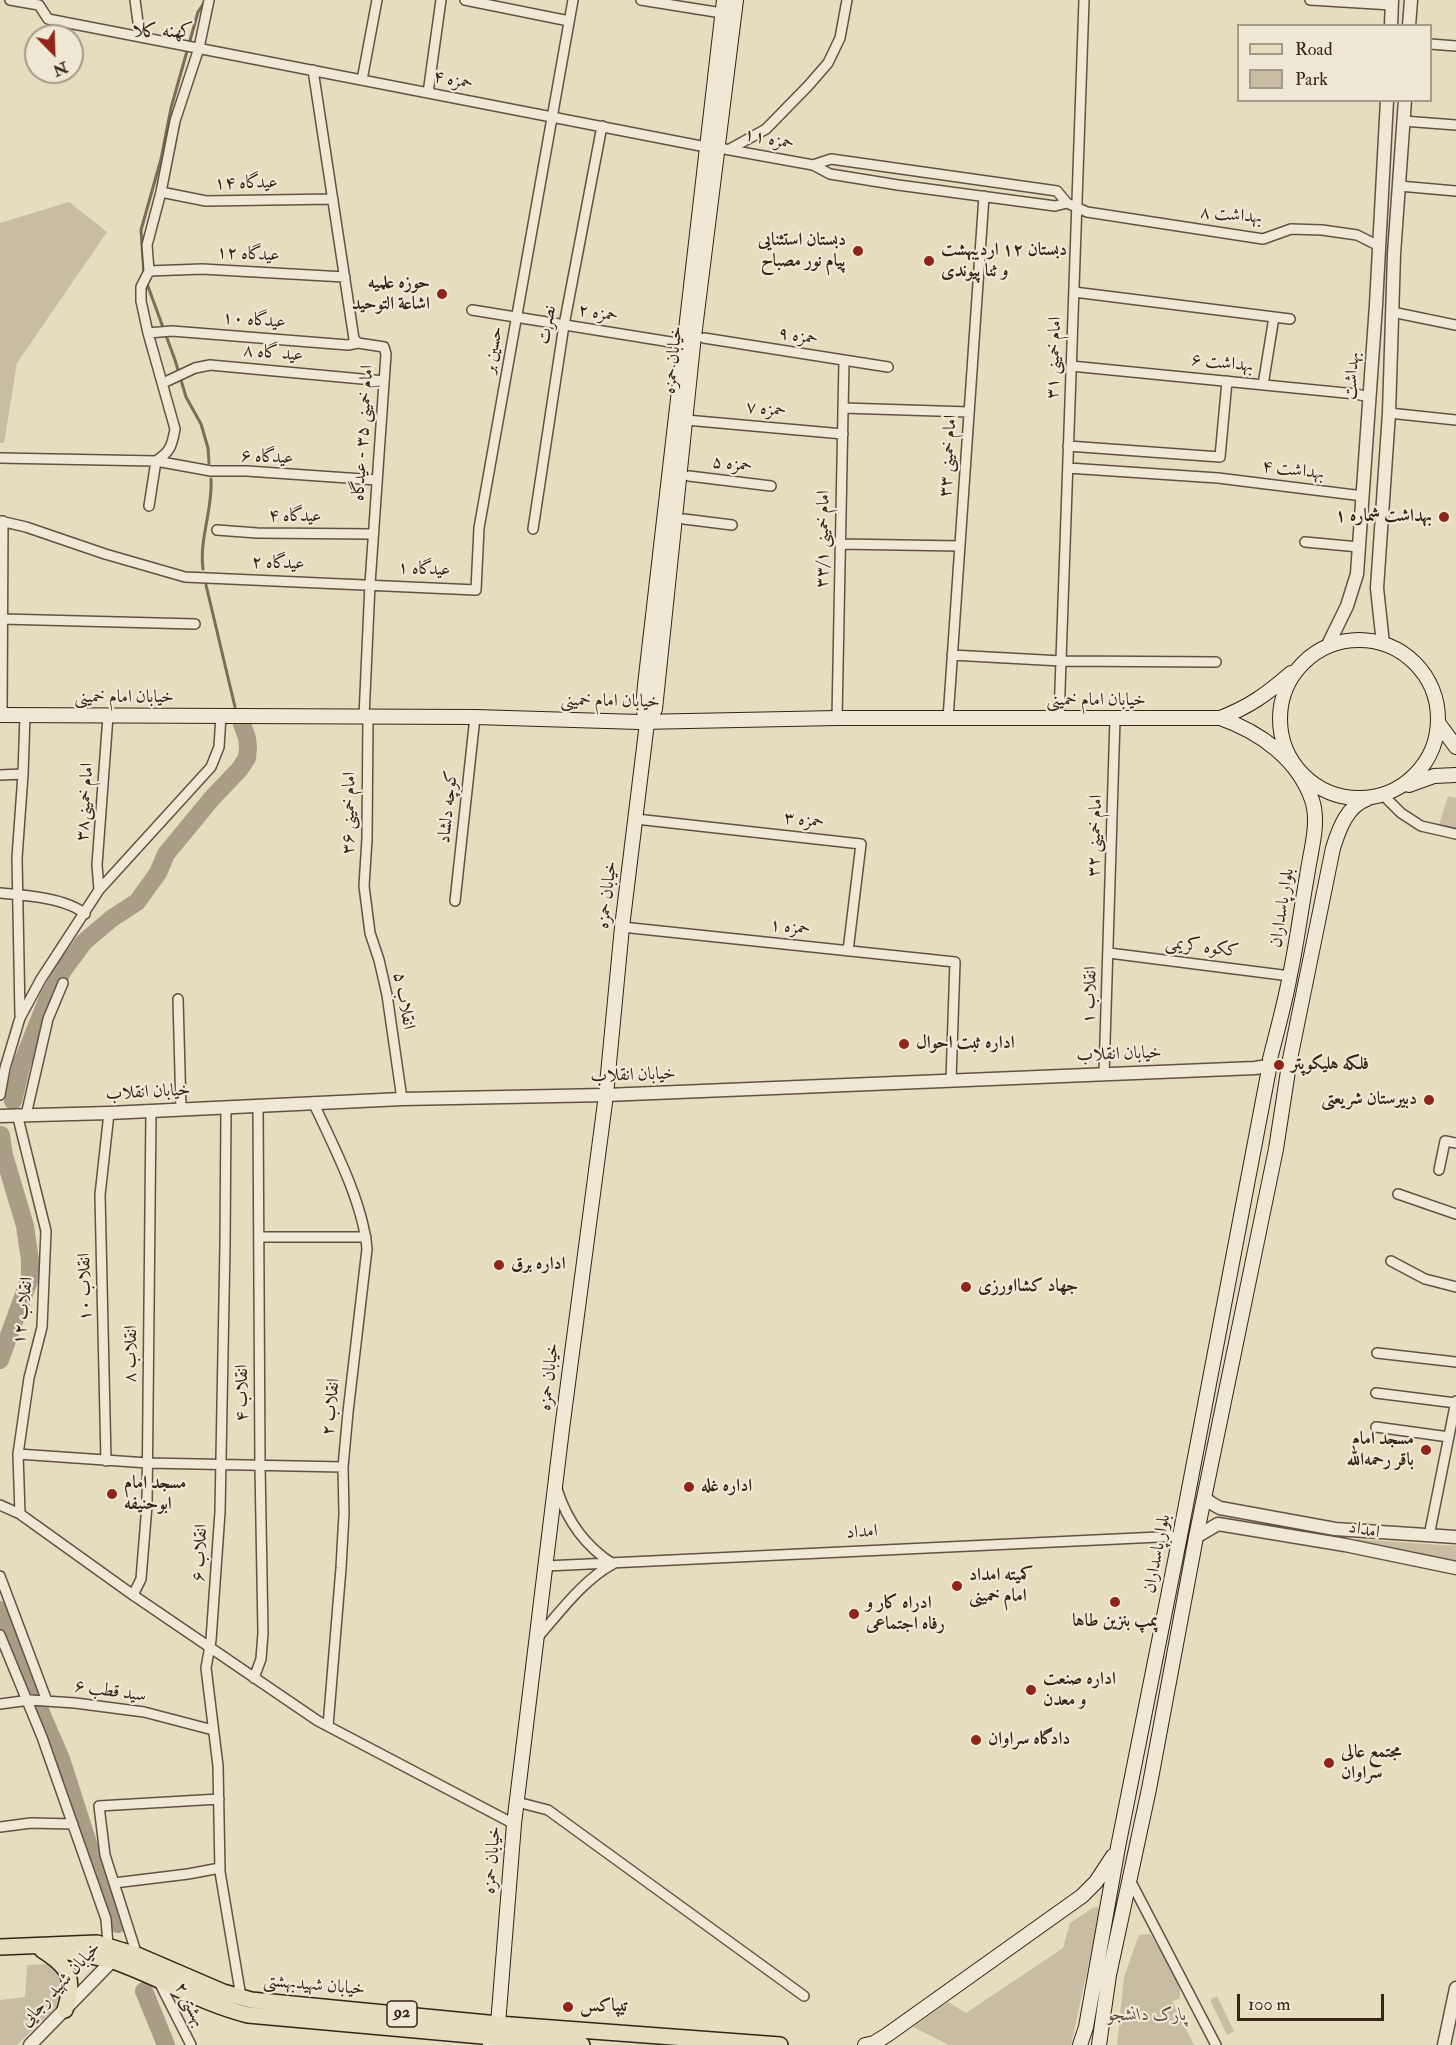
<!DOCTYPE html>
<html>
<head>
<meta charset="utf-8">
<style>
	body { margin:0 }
	#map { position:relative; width:1456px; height:2045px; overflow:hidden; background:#e6dcbe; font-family:"IM FELL Double Pica",serif }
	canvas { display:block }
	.legend { position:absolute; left:1237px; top:24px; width:195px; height:78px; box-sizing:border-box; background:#efe8d5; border:2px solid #a59a89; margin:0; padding:8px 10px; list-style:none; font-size:18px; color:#362417 }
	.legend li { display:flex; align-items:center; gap:12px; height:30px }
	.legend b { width:30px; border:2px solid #a59a89 }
	.north { position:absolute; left:24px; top:24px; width:60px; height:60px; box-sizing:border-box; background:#efe8d5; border:2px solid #a59a89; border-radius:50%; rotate:157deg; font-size:16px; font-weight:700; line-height:24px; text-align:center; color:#362417 }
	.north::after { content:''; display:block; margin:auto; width:21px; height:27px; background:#8f2418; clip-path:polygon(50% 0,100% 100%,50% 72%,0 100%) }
	.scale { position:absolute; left:1237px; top:1994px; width:147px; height:27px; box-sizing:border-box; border:3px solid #362417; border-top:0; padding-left:8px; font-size:18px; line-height:21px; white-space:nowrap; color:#362417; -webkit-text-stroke:4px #efe8d5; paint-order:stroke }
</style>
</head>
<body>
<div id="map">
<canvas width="1456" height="2045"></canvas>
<ul class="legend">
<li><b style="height:8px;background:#e6dcbe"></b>Road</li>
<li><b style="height:16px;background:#c8bda2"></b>Park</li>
</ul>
<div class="north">N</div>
<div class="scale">100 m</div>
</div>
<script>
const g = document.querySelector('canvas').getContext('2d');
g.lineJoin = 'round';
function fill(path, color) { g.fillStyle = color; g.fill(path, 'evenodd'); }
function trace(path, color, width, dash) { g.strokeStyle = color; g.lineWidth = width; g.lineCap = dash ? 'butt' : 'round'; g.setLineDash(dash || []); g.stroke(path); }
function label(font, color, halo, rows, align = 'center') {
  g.font = font + ' "IM FELL Double Pica",Amiri,serif'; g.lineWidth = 4.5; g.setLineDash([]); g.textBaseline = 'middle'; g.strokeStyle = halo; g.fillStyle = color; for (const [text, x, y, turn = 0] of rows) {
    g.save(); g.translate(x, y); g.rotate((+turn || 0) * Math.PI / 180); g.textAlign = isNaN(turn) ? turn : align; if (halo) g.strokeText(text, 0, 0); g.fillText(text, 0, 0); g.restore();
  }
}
const green = new Path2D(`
	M69,202L107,232L17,363L4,443H0V223Z
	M1448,796L1456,798V829L1439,825Z
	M1356,1539L1456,1546V1564L1355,1544Z
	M1098,1907L1100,1912L1071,2045H949L913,2027L948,2002L966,2013L1063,1948L1070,1923L1093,1908Z
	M1150,1934C1159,1948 1186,1984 1179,1999L1172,2001L1194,2045H1117L1124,1977L1139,1935Z
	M48,1964L56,1967L65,1983L60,2003L17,2045H0V2000L25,1997L27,1965Z
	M1217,1996L1233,2029L1234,2032L1227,2035L1211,2002L1212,1998Z`);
const stream = new Path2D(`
	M144,275L141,230L161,159L171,108L198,12L206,0
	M146,281L175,360L186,397L201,424L208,448L209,463
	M203,569C199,539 213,509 211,479
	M206,585L235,707`);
const river = new Path2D(`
	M13,1101L22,1063L48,998L64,969L84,942L111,919L137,902L158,873L166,854L213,797L239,770L247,758L248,747L247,738L242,724
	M0,1360L30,1278V1260L25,1226L4,1155L1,1135
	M0,1610L32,1692
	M39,1708L61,1759L95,1865L118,1924
	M144,1991L166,2045`);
const minor = new Path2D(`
	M10,0L39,5L48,19L706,147
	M135,0L140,37
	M465,0L569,21
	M641,0L722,13
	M1310,0L1392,5
	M1430,44L1456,46
	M313,70L354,339L358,343L384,347L386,354L370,584L364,717
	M362,80L377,0
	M428,93L441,0
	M1403,121L1456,125
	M719,148L813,165L830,174L898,185L1055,206L1067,203
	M730,149L766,129L808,86L828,63L840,38L847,0
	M813,165L831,159L1057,191L1067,203L1087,212L1263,239L1291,229L1322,230L1357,235L1379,246
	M1399,186L1456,191
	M161,192L206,201L333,199
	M149,271L202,269L345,277
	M1074,292L1290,319
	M472,310L683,344
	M1392,312L1456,325
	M148,333L172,331L348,345L358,343
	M704,338L888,367
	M1071,366L1356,394L1369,397
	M163,383L195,368L210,365L384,381
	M1263,385L1274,317
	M843,408L969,412
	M1389,413L1456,420
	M686,420L843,434
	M1068,446L1220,457L1227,381
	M0,458L156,461L211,471H247L377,480
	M1068,468L1218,478L1363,496
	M689,476L771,486
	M149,506L156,461C170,452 172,446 175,429L148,333L141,301V287L149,271L147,245L161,192L175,121L199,48L209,0
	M684,519L732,525
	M0,521L26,527L105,554L185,577L476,590L479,528L573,0
	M533,529L564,325L602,126
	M217,530L257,533L373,534
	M1305,542L1359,547
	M840,544L960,546
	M2,619L195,624
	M952,655L1061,661L1216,662
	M2,715L3,521
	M368,717L367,839L364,886L370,933L379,960L387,995L402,1099
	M837,718L844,361
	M1059,718L1084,0
	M948,719L984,196
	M0,775L23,774
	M1383,795L1401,813L1421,826L1456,834
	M636,819L861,844L848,951
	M99,890L97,865L108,716
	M0,893C24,895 67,898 85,914
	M455,901L475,717
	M622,927L955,962L951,1080
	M1109,953L1290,976
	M178,999L181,1109
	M20,1015L17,858L23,774L25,715
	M1104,1074L1115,719
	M0,1095L5,1068L20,1018L41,979L99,890L211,767L219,747L221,716
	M313,1102C333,1145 363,1202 367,1249L348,1412L343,1467L344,1514L341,1568L328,1726
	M226,1108L225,1245L220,1512L211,1640L206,1668L218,1766L220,1872L241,1997
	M17,1114L46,1231L42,1327L29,1378L18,1454L20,1514
	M26,1115L48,1019L63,983
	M1439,1170L1445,1141L1456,1143
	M1398,1194L1456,1214
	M259,1237H366
	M1391,1261L1425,1279L1456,1287
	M1377,1353L1456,1362
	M1376,1393L1456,1403
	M1376,1427L1449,1437
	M18,1454L148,1463L343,1467
	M106,1461L100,1195L109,1113
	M0,1505L20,1514L133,1595L318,1721L514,1824
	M1429,1536L1456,1401
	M546,1566L1180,1536
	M0,1576L47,1701
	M133,1595L141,1579L147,1505L151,1110
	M0,1635L42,1737L106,1919L108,1945
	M538,1637C560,1612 583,1580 613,1564C585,1546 567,1521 557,1489
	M254,1678L261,1659L263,1633L260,1466L258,1106
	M0,1704L30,1700L75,1703L144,1712L213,1730
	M517,1802L548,1810L804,1996
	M0,1827L31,1823L73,1824
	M1130,1880L1216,2045
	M114,1883L188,1874L220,1868
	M137,1955L105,1855L99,1806L219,1799
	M158,1980L191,2045`);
const tertiary = new Path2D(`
	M1391,26L1392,0
	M1409,26L1411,0
	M1383,644L1377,588L1389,413L1394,254L1405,100
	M1327,647L1347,606L1357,574L1376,305L1387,100
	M0,1116L109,1113L402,1099L606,1095L1255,1068L1268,1066
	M1204,1497L1211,1503L1220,1508L1335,1529L1456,1537
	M1196,1537L1218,1524L1345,1545L1456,1568
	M30,2045L112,1961L115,1954
	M1444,2045L1456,1988`);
const secondary = new Path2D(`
	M1280 719a79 79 0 1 1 158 0a79 79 0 1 1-158 0Z
	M0,715L475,717L639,722L837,718H1220C1260,732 1298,759 1312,800C1320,823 1310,853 1307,876C1301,909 1297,942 1290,975C1285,1003 1277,1031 1270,1059
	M1220,718C1249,707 1267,694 1291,673
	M647,722L643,708L645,685L724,0
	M1439,724L1456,747
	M1409,785L1434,776L1456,775
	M1289,1064L1333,848C1339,829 1347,806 1367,799
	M490,2045L498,2024L514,1824L562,1429L606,1095L622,927L646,731L647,722L655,709L693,345L736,0
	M865,2045L874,2043L887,2035L1082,1896L1096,1882L1113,1856
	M1080,2045L1086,2027L1118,1847L1180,1536L1269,1069
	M1099,2045L1109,1975L1149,1789L1196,1537L1276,1149L1288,1071`);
const primary = new Path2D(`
	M0,1947L97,1943L137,1955L223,1992L251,2000L498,2024L780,2045
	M42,1950C70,1968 75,1977 65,2010
	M57,1950C76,1954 95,1956 113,1961C159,1977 200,2003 248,2015L582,2045`);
const markers = [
	[858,251,6,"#8f2418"],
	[929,261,6,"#8f2418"],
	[442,294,6,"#8f2418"],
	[1444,517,6,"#8f2418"],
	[904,1044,6,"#8f2418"],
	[1279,1065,6,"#8f2418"],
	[1429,1100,6,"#8f2418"],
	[499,1265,6,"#8f2418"],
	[966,1287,6,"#8f2418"],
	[1426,1450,6,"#8f2418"],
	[689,1487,6,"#8f2418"],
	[112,1494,6,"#8f2418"],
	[957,1586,6,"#8f2418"],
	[1115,1602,6,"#8f2418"],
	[854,1614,6,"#8f2418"],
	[1031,1690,6,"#8f2418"],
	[976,1740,6,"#8f2418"],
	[1329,1763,6,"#8f2418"],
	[568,2007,6,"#8f2418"]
];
const shields = [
	[402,2014,30]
];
const shieldNames = [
	["92",402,2014]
];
const streetNames = [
	["حمزه ۴",453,81,11],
	["حمزه ۱۱",769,140,11],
	["عیدگاه ۱۴",246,184,-1],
	["بهداشت ۸",1231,216,5],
	["عیدگاه ۱۲",248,255,3],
	["حمزه ۲",598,314,9],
	["عیدگاه ۱۰",254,321,4],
	["نصرت",548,325,-80],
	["حمزه ۹",798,337,9],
	["حسین بر",494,350,-80],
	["عید گاه ۸",273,354,5],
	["امام خمینی ۳۱",1055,358,-88],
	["خیابان حمزه",674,360,-84],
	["بهداشت ۶",1222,364,6],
	["بهداشت",1353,376,-86],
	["حمزه ۷",766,410,5],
	["امام خمینی ۳۵ - عیدگاه",364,433,-86],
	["امام خمینی ۳۳",949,456,-86],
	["عیدگاه ۶",267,458,3],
	["حمزه ۵",732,465,6],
	["بهداشت ۴",1293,471,7],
	["عیدگاه ۴",295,517,1],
	["امام خمینی ۳۳/۱",824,539,-89],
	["عیدگاه ۲",278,564,2],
	["عیدگاه ۱",424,570,3],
	["خیابان امام خمینی",124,698],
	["خیابان امام خمینی",1096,701],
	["خیابان امام خمینی",610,702,1],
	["امام خمینی۳۸",86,802,-86],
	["کوچه دلشاد",449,807,-84],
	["امام خمینی ۳۶",350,813,-89],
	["حمزه ۳",804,821,6],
	["امام خمینی ۳۲",1096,836,-88],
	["خیابان حمزه",608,895,-83],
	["بلوار پاسداران",1283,908,-81],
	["حمزه ۱",790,928,6],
	["ککوه کریمی",1202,948,7],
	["انقلاب ۱",1091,995,-88],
	["انقلاب ۵",403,1001,80],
	["خیابان انقلاب",1119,1055,-2],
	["خیابان انقلاب",633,1076,-2],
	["خیابان انقلاب",148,1093,-3],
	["انقلاب ۱۰",86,1287,-91],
	["انقلاب ۱۲",24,1311,-83],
	["انقلاب ۸",132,1354,-89],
	["خیابان حمزه",550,1377,-83],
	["انقلاب ۴",243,1393,-90],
	["انقلاب ۲",332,1407,-84],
	["امداد",1364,1531,11],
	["امداد",862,1533,-3],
	["انقلاب ۶",201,1553,-87],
	["بلوار پاسداران",1158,1554,-79],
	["سید قطب ۶",110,1692,8],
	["خیابان حمزه",493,1860,-85],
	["خیابان شهید رجایی",61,1985,-47],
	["خیابان شهیدبهشتی",314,1986,5],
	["بهشتی ۲",189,2005,63]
];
const poiNames = [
	["دبستان استثنایی",846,241,"right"],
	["پیام نور مصباح",846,262,"right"],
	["دبستان ۱۲ اردیبهشت",941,251],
	["و ثنا پیوندی",941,272],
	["حوزه علمیه",430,284,"right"],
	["اشاعة التوحید",430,305,"right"],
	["بهداشت شماره ۱",1432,517,"right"],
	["اداره ثبت احوال",916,1044],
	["فلکه هلیکوپتر",1291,1065],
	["دبیرستان شریعتی",1417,1100,"right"],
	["اداره برق",511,1265],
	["جهاد کشااورزی",978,1287],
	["مسجد امام",1414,1440,"right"],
	["باقر رحمه‌الله",1414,1461,"right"],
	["مسجد امام",124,1484],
	["ابوحنیفه",124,1505],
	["اداره غله",701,1487],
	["کمیته امداد",969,1576],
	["امام خمینی",969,1597],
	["ادراه کار و",866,1604],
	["رفاه اجتماعی",866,1625],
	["پمپ بنزین طاها",1115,1622,"center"],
	["اداره صنعت",1043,1680],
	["و معدن",1043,1701],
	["دادگاه سراوان",988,1740],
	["مجتمع عالی",1341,1753],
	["سراوان",1341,1774],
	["تیپاکس",580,2007]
];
const parkNames = [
	["پارک دانشجو",1147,2016]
];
const neighbourhoodNames = [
	["کهنه کلا",163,33]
];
fill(green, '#c8bda2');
trace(stream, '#7c6d59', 3);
trace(river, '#aa9d85', 18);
trace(minor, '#625241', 12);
trace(tertiary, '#625241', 15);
trace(secondary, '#362417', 16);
trace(primary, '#362417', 18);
trace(minor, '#efe8d5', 9);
trace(tertiary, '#efe8d5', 12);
trace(secondary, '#efe8d5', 14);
trace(primary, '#e6dcbe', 15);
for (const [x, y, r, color] of markers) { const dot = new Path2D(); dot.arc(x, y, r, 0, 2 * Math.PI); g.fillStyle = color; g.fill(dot); trace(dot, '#efe8d5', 2); }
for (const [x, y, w] of shields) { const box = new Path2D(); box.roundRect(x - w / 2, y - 13, w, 26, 4.5); g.fillStyle = '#efe8d5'; g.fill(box); trace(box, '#362417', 1.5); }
label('bold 16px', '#362417', null, shieldNames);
label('18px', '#362417', '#efe8d5', streetNames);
label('bold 18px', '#362417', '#efe8d5', poiNames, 'left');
label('italic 18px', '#5a4a3a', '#efe8d5', parkNames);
label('20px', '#362417', '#efe8d5', neighbourhoodNames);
</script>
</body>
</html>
